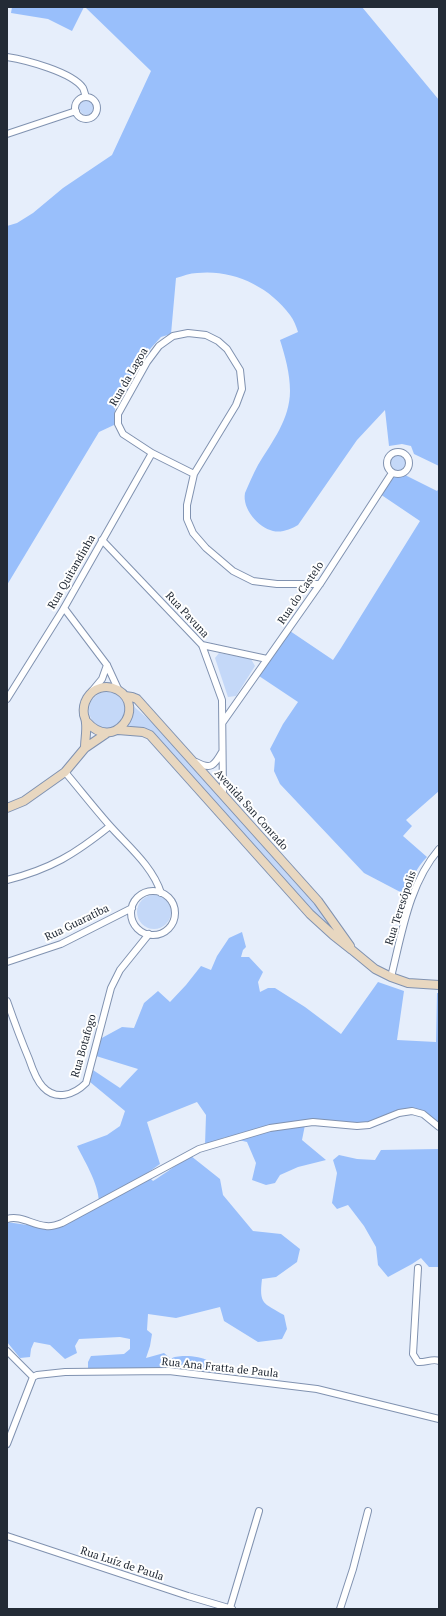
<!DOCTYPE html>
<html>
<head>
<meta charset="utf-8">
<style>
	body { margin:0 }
	#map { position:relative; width:446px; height:1616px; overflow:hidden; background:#e6eefb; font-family:"PT Serif",serif }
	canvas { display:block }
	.frame { position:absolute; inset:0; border:8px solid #232b36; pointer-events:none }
</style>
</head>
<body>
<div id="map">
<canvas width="446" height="1616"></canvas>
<div class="frame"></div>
</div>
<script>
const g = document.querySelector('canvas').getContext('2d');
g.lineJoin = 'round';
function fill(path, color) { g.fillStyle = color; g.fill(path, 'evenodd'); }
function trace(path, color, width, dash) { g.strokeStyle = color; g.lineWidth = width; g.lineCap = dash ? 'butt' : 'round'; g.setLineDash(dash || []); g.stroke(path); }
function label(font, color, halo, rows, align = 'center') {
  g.font = font + ' "PT Serif",serif'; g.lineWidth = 4; g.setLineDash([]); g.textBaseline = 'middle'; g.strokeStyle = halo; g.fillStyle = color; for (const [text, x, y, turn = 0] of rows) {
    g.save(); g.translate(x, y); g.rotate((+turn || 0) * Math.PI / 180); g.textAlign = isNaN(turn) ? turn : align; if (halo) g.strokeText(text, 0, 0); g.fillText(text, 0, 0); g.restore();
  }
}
const green = new Path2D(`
	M79 107a8 8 0 1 1 16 0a8 8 0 1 1-16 0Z
	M388 464a9 9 0 1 1 18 0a9 9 0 1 1-18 0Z
	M219,653L251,659L255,666L236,696L228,697L215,658Z
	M89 710a18 18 0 1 1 36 0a18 18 0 1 1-36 0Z
	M130,703L155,725L314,903L336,930L333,935L142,728L132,727L123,729Z
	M137 912a17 17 0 1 1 34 0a17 17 0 1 1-34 0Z`);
const forest = new Path2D(`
	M12,7H84L72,31L48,19L11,13Z
	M85,7H362L439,100V466L414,454L411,446L402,444L389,446L385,410L357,440L298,525C291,529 282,533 273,531C258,527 242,509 245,493C249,484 253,474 258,465C272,442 290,419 290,391C290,373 285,356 280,340L298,332C296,326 294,320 290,315C269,286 232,269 197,273C190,273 183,276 176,278L171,334L161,337L151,348L120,395L115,409L114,425L99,432L7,585V226L17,223L33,213L63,188L112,155L151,71Z
	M395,475H405L437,491L439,488V791L406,820L412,826L403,836L427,857C416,868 411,880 406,895L364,873L280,784L274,771L275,759L270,749L283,724L298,702L259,676L290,631L333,660L341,648L420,521L380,494Z
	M242,932L246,947L243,950L241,957H249L263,972L258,982L260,992L268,988H275L305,1007L341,1034L378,982L404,991L397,1040L436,1042L437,993H439V1124L424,1111L405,1109L367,1124L305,1125L302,1140L326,1160L298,1167L280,1175L275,1183L266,1185L252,1180L256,1163L247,1142L226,1137L205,1145L206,1115L197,1102L147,1122L160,1164L146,1174L153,1181C166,1173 177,1164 191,1156L220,1179L223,1195L253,1231L281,1234L300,1249L297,1262L276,1277L262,1279C259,1304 263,1303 284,1315L287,1329L282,1339L258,1342L224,1321L220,1307L176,1318L148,1314L147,1330L152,1334L150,1346L146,1358L164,1353L171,1359C177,1354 201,1356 208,1361C212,1364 215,1370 217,1374L88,1370V1362L91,1356L124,1354L130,1349V1339L120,1337L79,1339L75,1346L77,1353L65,1359L50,1345L34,1342L31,1349L30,1357L20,1358L7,1342V1222L54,1229L99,1206C100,1186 86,1164 77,1146L107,1135L120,1126L125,1111L90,1082L93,1070L120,1088L138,1069L96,1056L100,1039L122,1027L134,1028L144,1003L158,991L170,1002L186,985L201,966L211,970L217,956L229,938Z
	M439,1149V1267H429L421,1258L412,1264L388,1277L378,1265L376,1247L364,1226L348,1205L337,1209L332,1203L337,1173L333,1160L339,1155L357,1159L375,1160L381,1150Z`);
const street = new Path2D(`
	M7,57C26,60 72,72 83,88C84,90 85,94 86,97
	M75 108a11 11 0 1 1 22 0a11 11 0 1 1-22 0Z
	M7,134L76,111
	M387 463a11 11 0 1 1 22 0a11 11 0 1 1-22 0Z
	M194,474L152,453L123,434L118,424V414L147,362L159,346L173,336L188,333L206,335L218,341L227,349L240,370L242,389L236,405L194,474L187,505V519L193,533L206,548L233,571L253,581L277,584H320
	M102,540L202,645L222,700L223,794
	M64,608L107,665L119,691
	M202,645L267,659
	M92,691L102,679L107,665
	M7,699L64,608L152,453
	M223,722L320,584L392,473
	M196,762C211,770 214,766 222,752
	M65,772C81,791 95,809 111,827C129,847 153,867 161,893
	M7,880C51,869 75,854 110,826
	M131 913a22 22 0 1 1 44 0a22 22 0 1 1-44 0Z
	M7,962L61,944L132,908
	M391,977C402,933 409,884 439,849
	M7,1001C14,1021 21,1040 29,1059C32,1068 36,1080 43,1087C56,1101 74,1095 86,1083L111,988L120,970L149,934
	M7,1219C21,1215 32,1225 46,1226C52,1227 57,1225 62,1223L199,1149L270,1128L313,1122L357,1126L369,1125L399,1113L412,1111L423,1114L439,1127
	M418,1268L413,1354L418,1362C425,1363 433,1358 439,1361
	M7,1351L33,1377
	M33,1377L37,1375L65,1372L169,1371L317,1389L439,1419
	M7,1444L33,1377
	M7,1536L188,1596L232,1609
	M230,1608L259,1511
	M340,1609L353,1569L368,1511`);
const secondary = new Path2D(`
	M125,696L132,697L137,699L318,901L350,946
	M118,730L143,732L150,735L310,914L333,935L352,950L375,969L391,977L408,983L439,985
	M85,748C85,740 87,731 86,723C86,720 85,718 84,715C82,703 89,691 100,688C106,686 112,687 118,690C147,707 114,753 87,722
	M7,808L24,801L65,772L85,748L107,733`);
const streetNames = [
	["Rua da Lagoa",129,377,-60],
	["Rua Quitandinha",72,572,-60],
	["Rua do Castelo",301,593,-56],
	["Rua Pavuna",187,615,47],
	["Avenida San Conrado",251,810,48],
	["Rua Teresópolis",401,908,-72],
	["Rua Guaratiba",77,923,-26],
	["Rua Botafogo",84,1046,-74],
	["Rua Ana Fratta de Paula",220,1368,6],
	["Rua Luíz de Paula",122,1564,18]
];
fill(green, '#c4d8f8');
fill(forest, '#99bffb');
trace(street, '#8092b0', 8);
trace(secondary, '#8092b0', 10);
trace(street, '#fff', 6);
trace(secondary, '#e8d7c0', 8);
label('11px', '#232b36', '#fff', streetNames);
</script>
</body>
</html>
